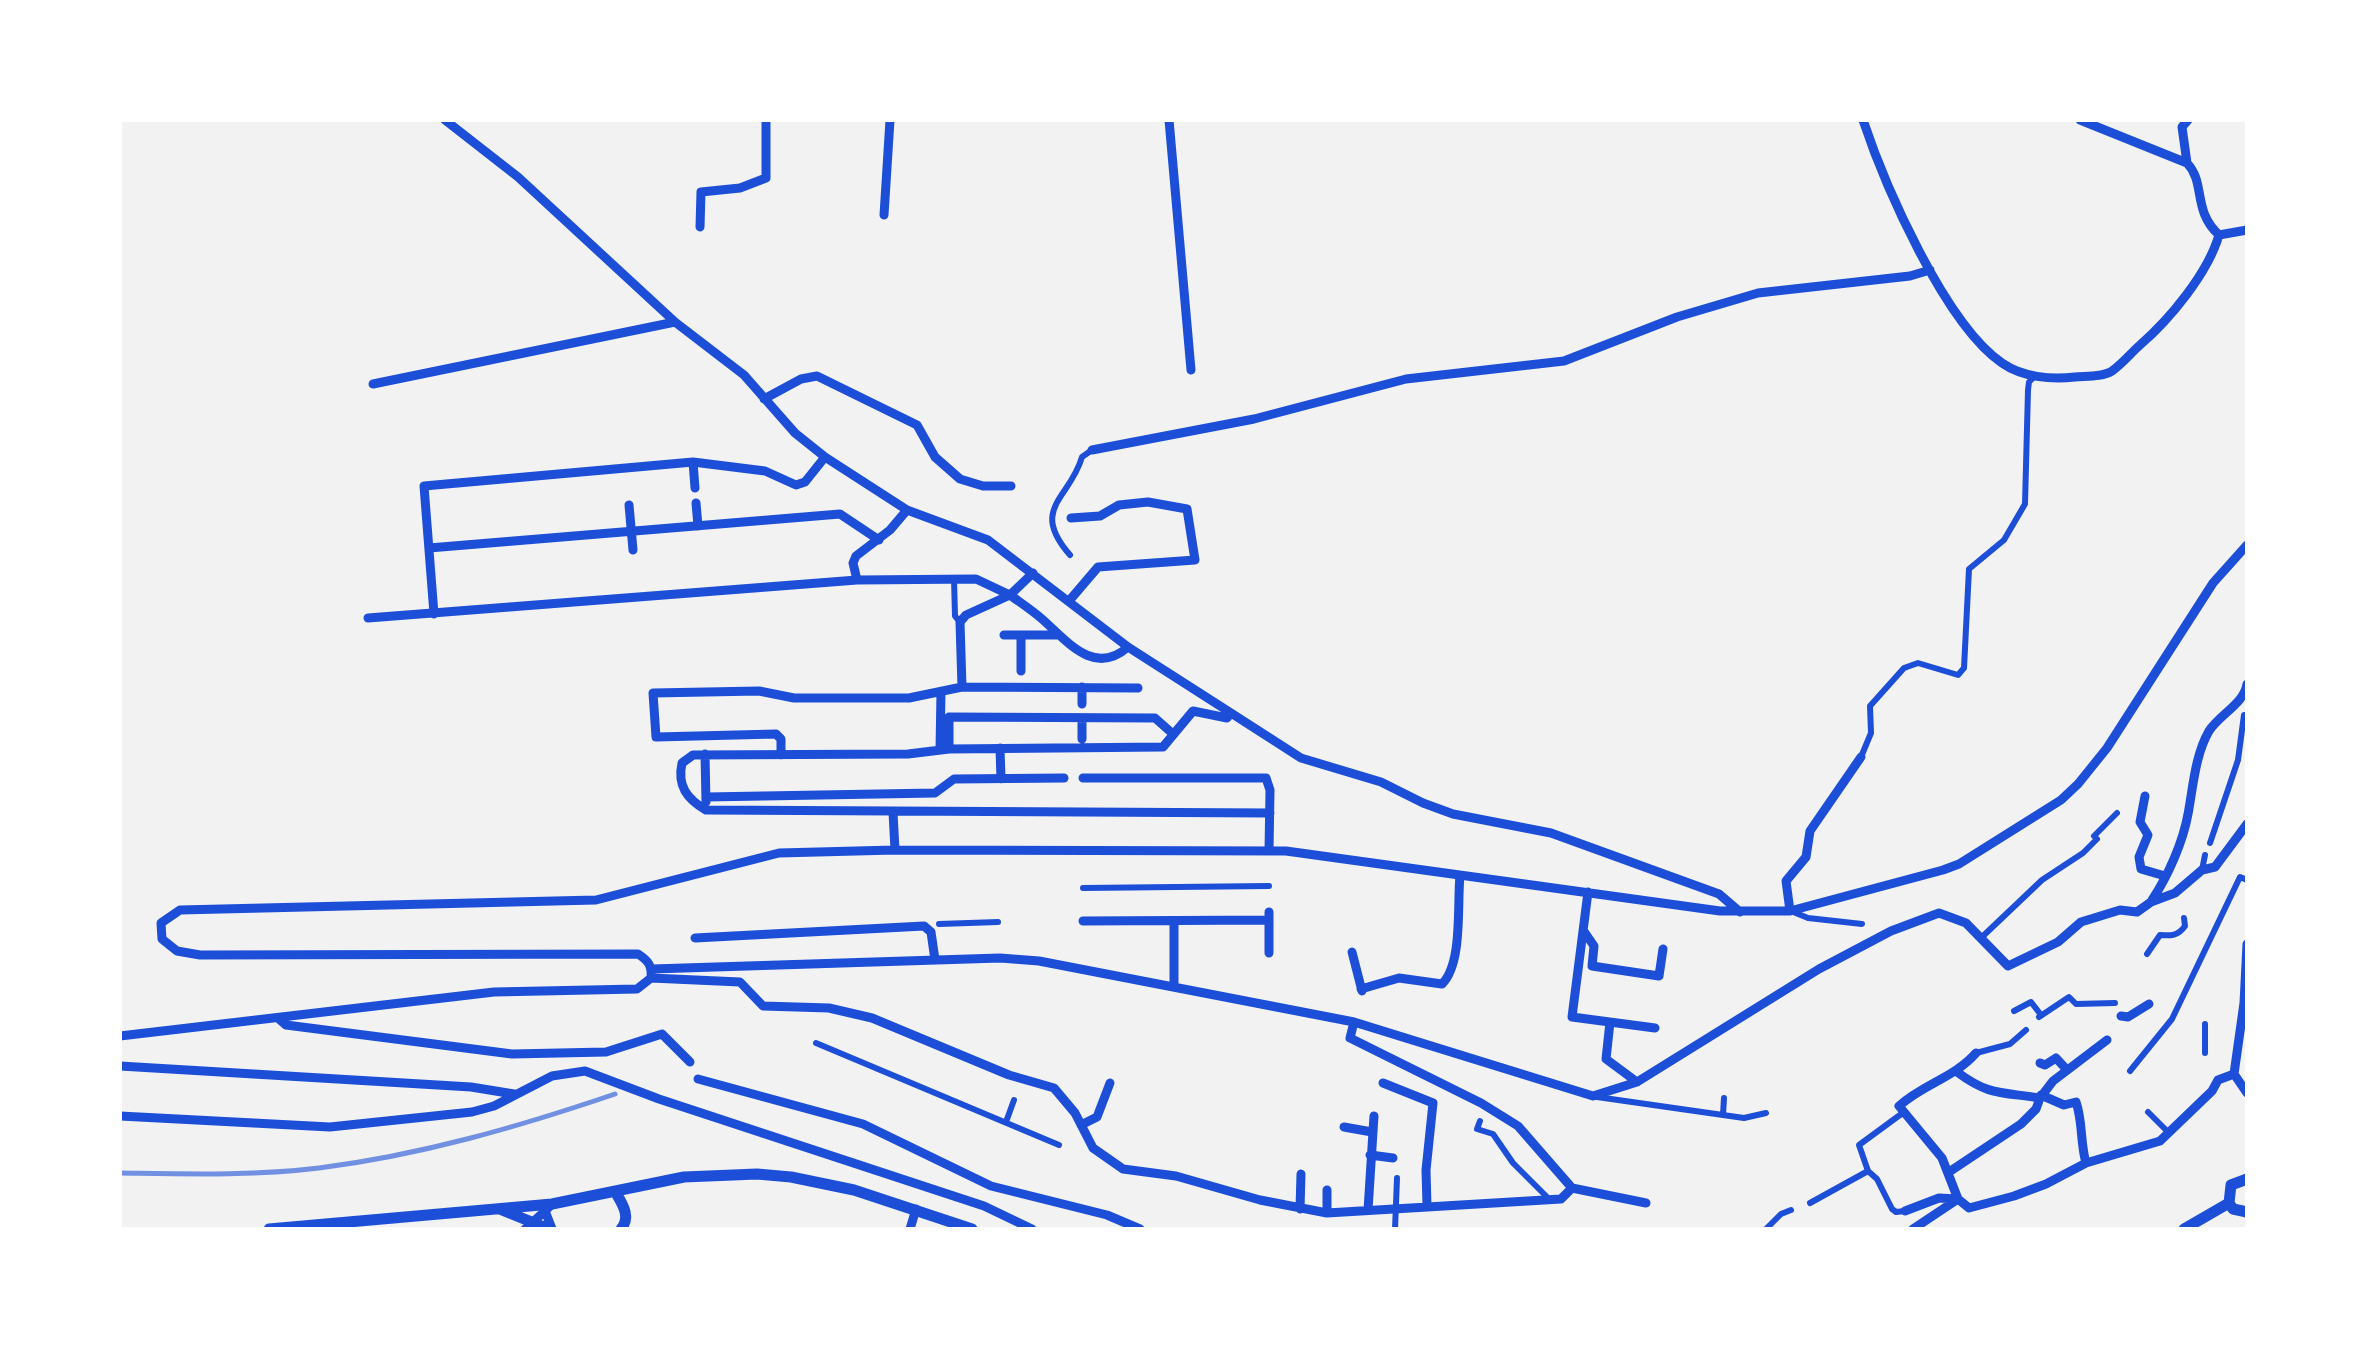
<!DOCTYPE html>
<html>
<head>
<meta charset="utf-8">
<style>
	body { margin:0 }
	#map { position:relative; width:2367px; height:1349px; overflow:hidden; background:#f2f2f2; font-family:"Titillium Web",sans-serif }
	canvas { display:block }
	.frame { position:absolute; inset:0; border:122px solid #fff; pointer-events:none }
</style>
</head>
<body>
<div id="map">
<canvas width="2367" height="1349"></canvas>
<div class="frame"></div>
</div>
<script>
const g = document.querySelector('canvas').getContext('2d');
g.lineJoin = 'round';
function trace(path, color, width, dash) { g.strokeStyle = color; g.lineWidth = width; g.lineCap = dash ? 'butt' : 'round'; g.setLineDash(dash || []); g.stroke(path); }
const pedestrian = new Path2D(`
	M1070,555C1029,508 1070,499 1082,457L1092,450
	M954,579L955,616L960,622
	M1861,757L1871,733L1870,706L1904,668L1918,663L1958,675L1964,668L1969,569L2004,540L2025,504L2028,390L2029,382L2034,377
	M2210,843L2238,760L2244,715
	M2202,870L2205,855
	M1083,888L1269,886
	M1791,911L1808,918L1862,924
	M939,924L998,922
	M1982,937L2042,880L2083,853L2097,839L2094,836L2117,813
	M2147,954L2160,935C2171,936 2178,936 2185,926L2184,918
	M2014,1011L2031,1002L2041,1015
	M2039,1017L2069,997L2076,1004L2115,1003
	M816,1043L1059,1145
	M1976,1053L2010,1044L2026,1030
	M2205,1053V1024
	M2130,1071L2172,1019L2240,877L2247,880
	M1597,1097L1723,1115L1724,1098
	M2148,1112L2169,1133
	M1723,1115L1744,1118L1766,1113
	M1480,1121L1477,1129L1493,1134L1513,1163L1550,1200
	M1006,1122L1014,1100
	M1868,1171L1859,1145L1904,1112
	M1810,1203L1868,1171L1877,1179L1892,1209L1896,1212L1905,1211
	M1395,1229L1397,1178
	M1766,1229L1781,1214L1791,1210`);
const minor = new Path2D(`
	M445,120L518,177L675,322L744,375L795,433L825,457L907,510L988,540L1128,647L1231,713L1227,718L1193,711L1163,747L949,749L908,754L693,755L682,763C677,786 687,799 706,810L1270,813
	M1169,120L1191,370
	M1863,120C1885,186 1945,324 2002,363C2022,377 2051,380 2075,377C2086,376 2103,377 2112,371C2122,364 2131,353 2140,345C2170,319 2208,273 2219,235C2192,210 2206,183 2187,163L2080,120
	M2187,163L2182,127L2188,120
	M884,215L890,120
	M700,227L701,192L740,188L766,178V120
	M2219,235L2247,230
	M373,384L675,322
	M764,399L801,379L817,376L917,425L935,457L960,479L983,486H1011
	M1092,450L1254,419L1406,379L1564,361L1677,317L1758,293L1910,276L1930,270
	M693,462L695,488
	M696,503L698,526
	M629,505L633,550
	M429,548L840,514L879,540
	M857,580L853,563L856,556L890,530L907,510
	M1069,601L1098,567L1195,560L1187,509L1148,502L1119,505L1100,516L1071,518
	M434,614L424,486L693,462L765,471L796,485L805,482L825,457
	M368,618L857,580L976,579L1010,595L1033,573
	M1004,635H1059
	M1021,671V635
	M962,687L960,622L966,615L1010,595C1021,603 1032,610 1042,619C1067,641 1094,677 1128,647
	M1082,687V704
	M1231,713L1301,758L1381,782L1423,803L1453,814L1551,833L1719,894L1740,912
	M1082,719V739
	M1000,748L1001,779
	M949,749V717L1155,718L1173,734
	M940,750L941,692
	M705,754L706,802
	M781,755V739L776,734L656,737L653,693L759,691L794,698H909L962,687L1138,688
	M1083,778H1266L1270,790L1269,851
	M2145,796L2140,822L2148,835L2139,857L2141,869L2165,876
	M706,797L935,793L954,779L1064,778
	M893,812L895,850
	M1588,892L1572,1017L1655,1028
	M2152,900C2168,876 2183,842 2188,814C2193,788 2195,755 2209,731C2220,714 2244,704 2247,684
	M1790,911L1786,881L1806,857L1810,831L1861,757
	M1269,912V953
	M1083,921L1269,920
	M1583,930L1594,946L1592,966L1659,976L1663,949
	M695,938L924,926L931,932L935,960
	M2247,944L2244,1003L2234,1074L2247,1093
	M1352,952L1362,991
	M652,969L1000,958L1039,961L1354,1022L1593,1096L1637,1082L1819,969L1891,931L1939,913L1966,923L2008,966L2058,942L2081,922L2120,910L2137,912L2151,902L2175,893L2202,870L2215,867L2247,824
	M651,978L740,982L763,1006L829,1008L872,1018L1009,1075L1054,1088L1075,1113L1093,1148L1123,1169L1176,1176L1260,1200L1327,1213L1561,1199L1572,1188
	M1174,987V921
	M1361,989L1399,978L1442,984C1463,963 1457,905 1460,875
	M2121,1016L2128,1017L2149,1004
	M278,1018L286,1025L512,1054L606,1052L662,1034L690,1062
	M1354,1022L1350,1038L1481,1103L1518,1126L1572,1188
	M1610,1022L1606,1059L1637,1082
	M120,1036L494,992L637,989L651,978C652,966 649,961 638,954L200,955L177,951L162,939L161,923L180,910L596,900L779,853L895,850L1286,851L1720,911H1790L1943,870L1959,864L2061,800L2078,784L2107,748L2213,583L2247,545
	M2040,1063L2045,1065L2056,1058L2067,1070
	M120,1066L471,1087L514,1094
	M1957,1072C1989,1096 2002,1092 2040,1098
	M698,1079L863,1124L991,1186L1107,1215L1140,1229
	M1383,1083L1433,1103L1426,1170L1427,1206
	M2041,1095L2064,1105L2076,1102C2083,1122 2080,1142 2086,1163
	M120,1116L330,1127L472,1112L494,1106L552,1076L585,1071L659,1099L984,1206L1032,1229
	M1081,1125L1097,1117L1110,1083
	M1344,1127L1372,1132
	M1370,1155L1393,1158
	M1949,1172L2021,1124L2036,1109L2040,1098L2053,1081L2107,1040
	M1572,1188L1646,1203
	M1300,1209L1301,1174
	M1368,1210L1374,1116
	M1905,1211L1939,1198L1958,1199L1942,1158L1899,1106C1923,1084 1954,1078 1976,1053
	M1327,1213V1190
	M525,1229L545,1211
	M552,1229L545,1211L552,1204
	M910,1229L916,1209
	M1913,1229L1958,1199L1969,1208L2014,1196L2046,1184L2086,1163L2160,1141L2212,1091L2218,1080L2234,1074`);
const tertiary = new Path2D(`
	M616,1193C623,1205 631,1217 621,1229
	M2229,1203L2231,1185L2247,1179
	M2229,1203L2233,1209L2247,1212
	M502,1210L549,1229
	M269,1229L552,1204L684,1177L757,1174L791,1177L854,1190L972,1229
	M2184,1229L2229,1203`);
const rail = new Path2D(`
	M120,1173C185,1174 254,1176 319,1168C421,1155 518,1127 615,1094`);
trace(pedestrian, '#1d4ed8', 6);
trace(minor, '#1d4ed8', 9);
trace(tertiary, '#1d4ed8', 11);
trace(rail, '#7290e2', 5);
</script>
</body>
</html>
